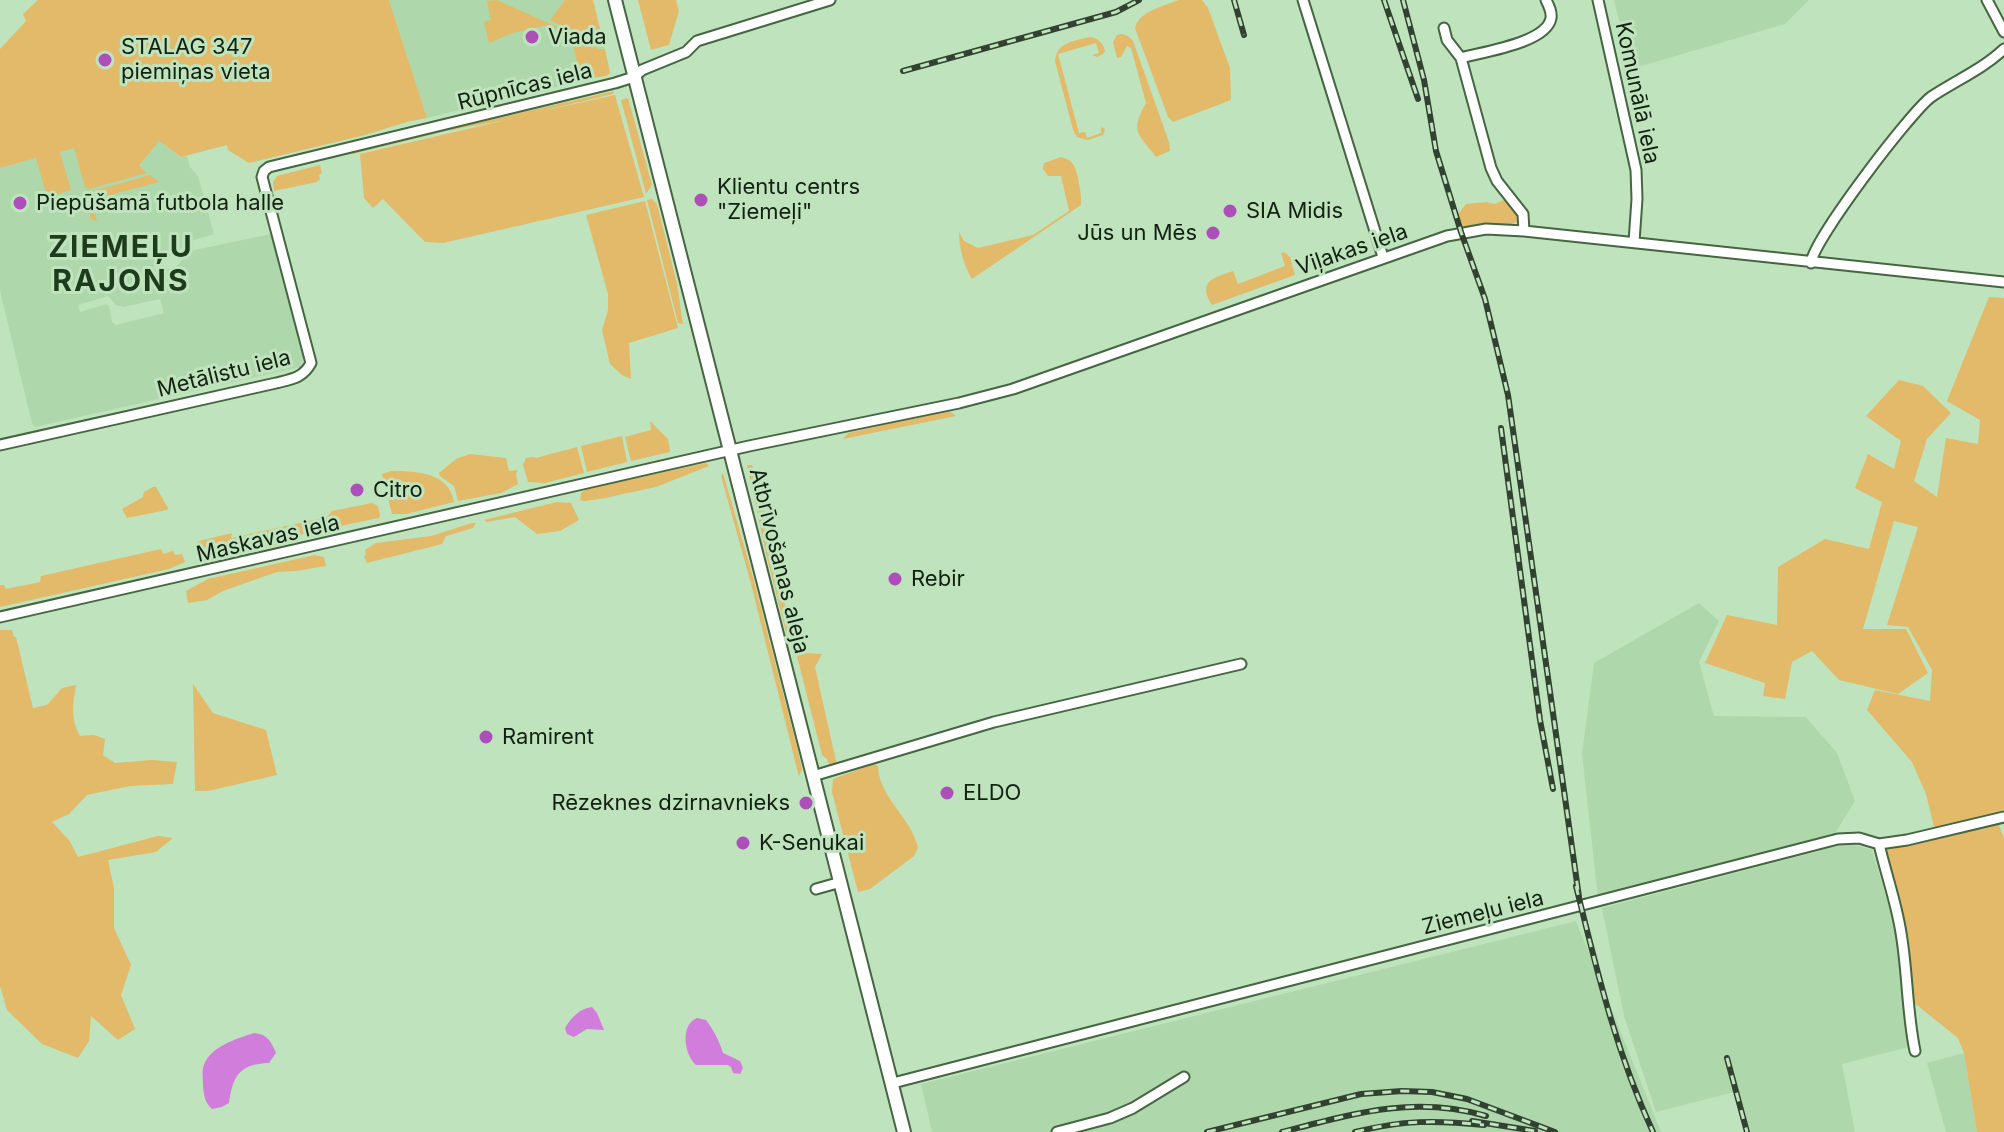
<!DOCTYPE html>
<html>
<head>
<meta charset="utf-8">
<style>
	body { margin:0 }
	canvas { display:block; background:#bfe3bc }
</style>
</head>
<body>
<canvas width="2004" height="1132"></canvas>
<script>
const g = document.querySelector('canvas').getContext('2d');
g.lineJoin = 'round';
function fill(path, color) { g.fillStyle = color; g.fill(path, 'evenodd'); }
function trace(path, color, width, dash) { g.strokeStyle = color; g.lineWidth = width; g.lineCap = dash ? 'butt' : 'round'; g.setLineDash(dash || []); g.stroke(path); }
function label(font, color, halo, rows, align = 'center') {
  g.font = font + ' Inter,sans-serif'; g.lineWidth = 6; g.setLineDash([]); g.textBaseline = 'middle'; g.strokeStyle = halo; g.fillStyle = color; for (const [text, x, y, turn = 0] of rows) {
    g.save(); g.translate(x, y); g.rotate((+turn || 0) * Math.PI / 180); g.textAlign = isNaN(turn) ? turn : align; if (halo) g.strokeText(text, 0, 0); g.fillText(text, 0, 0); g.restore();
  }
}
const built = new Path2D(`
	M389,0H592L610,71L606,75L427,118Z
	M1614,0H1809L1785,24L1631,69Z
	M159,140L180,157L187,156L190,167L198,176L214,234L194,240L153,267L157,272L176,267L190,251L271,234L303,358L300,367L35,427L32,423L0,291V168L74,147L85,187L146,172L139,167ZM108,296L116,305L123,307L160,299L164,313L116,325L112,322L109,306L106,304L80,312L78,305Z
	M1699,603L1719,621L1699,662L1714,716L1806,717L1837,753L1855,801L1834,835L1598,897L1582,754L1594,663Z
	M1850,843L1872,850L1897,934L1909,1047L1842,1064L1855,1132H1750L1738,1091L1656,1112L1624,1016L1602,908Z
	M1576,921L1661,1132H932L921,1084Z
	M1964,1053L1977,1132H1946L1927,1063Z`);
const green = new Path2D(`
	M38,0H389L427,118L407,122L365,135L249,163L228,150L227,145L181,157L159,141L139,166L147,173L89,189L85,188L74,148L60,152L71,190L47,197L36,158L0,168V49L26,21L23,14Z
	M497,0L555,26L599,49H605L610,73L606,76L586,79L574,65L577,63L573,45H570L568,38L556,28L549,30L547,25L513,33L489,43L484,22L491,20L487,1Z
	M565,0H593L604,45L600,46L550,20Z
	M638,0H676L679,11L669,45L651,50Z
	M1179,0H1202L1208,8L1230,68L1231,100L1173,122L1168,117L1135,28C1139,11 1164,6 1179,0Z
	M1122,34L1128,36L1133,41L1169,142L1170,151L1156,157C1137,132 1130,132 1146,103L1131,48L1127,46L1121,57L1117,58L1113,42L1117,35Z
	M1090,37C1098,38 1103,43 1105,51L1103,54L1097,57L1092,55L1099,53L1096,43L1058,54L1079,133L1085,132L1087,138L1101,133V127L1105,129L1103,135L1088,140L1077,137L1073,130L1055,61C1057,42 1074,41 1090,37Z
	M614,91L613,94L538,112L615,95L644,197L443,243L425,242L383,199L373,208L364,198L360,154L506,120L446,131L353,154V152Z
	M628,98L652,185L646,194L621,100Z
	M1061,157C1066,159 1069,159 1073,164C1078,172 1082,196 1081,205L972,279C964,266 959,248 959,232L964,241L978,248L1033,235L1069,211L1061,176H1048L1043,169L1044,163Z
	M320,165L322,173L319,175L320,179L317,182L274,191L273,182L277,176Z
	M150,175L159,182L91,200L97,222L91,219L86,196L87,193Z
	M652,199L657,204L677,284L683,324L678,323L647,200Z
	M1504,200L1519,215L1517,222C1508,227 1476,225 1462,228L1458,214L1466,204L1487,202L1495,204Z
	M645,201L678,328L629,343L631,379L622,375L610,364L602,330L608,310V294L586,215Z
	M1284,252L1290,257L1295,275L1212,305C1197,281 1213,278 1233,271L1238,284L1285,266L1281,253Z
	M1989,297L2004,298V809L1996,817L2004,839V1132H1977L1964,1053L1958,1038L1913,1002L1884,847L1935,831L1926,794L1912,762L1867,710L1875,690L1930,701L1932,670L1908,627L1887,625L1918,527L1894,521L1863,629H1906L1928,673L1898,694L1839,680L1812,651L1792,662L1785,699L1763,696L1765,683L1705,663L1727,615L1777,625L1778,567L1825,539L1869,549L1882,502L1855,488L1868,454L1894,469L1901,441L1866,416L1899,380L1923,386L1951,413L1927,439L1914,481L1937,497L1946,438L1978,444L1980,420L1947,401Z
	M948,410L956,416L843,439L848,433Z
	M650,421L668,439L670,452L631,461L625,437L651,430Z
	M622,436L627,462L587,472L581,446Z
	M577,447L584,473L545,483L528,482L523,465L526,458L533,457L536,458Z
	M470,454L506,458L509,471L518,470L516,474L518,484L501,493L458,501L454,486L440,476L439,473L456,459Z
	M706,463L709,466L656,487L600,499L584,501L580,500L581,493L586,489Z
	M747,465H752L754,471L778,560L791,643L786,632L767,558Z
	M391,471C416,471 449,472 454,502L406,514H392L382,474Z
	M723,473L753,577L798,751L802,769L799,777L750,580L721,476Z
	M153,487H156L168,508L167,510L127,518L122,509L143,497L144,492Z
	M557,502L571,503L579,520L560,531L537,534L515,517L487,522L484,520Z
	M372,503L378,506L380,516L379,518L306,533L280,544L225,557L213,560L197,559L195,552L201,549L200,546L193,547L199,541L232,533L231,538L327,517L332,511Z
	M472,523H476L473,528L446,536L442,544L367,563L364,556L366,555L365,550L376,543L431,536Z
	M161,549L163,554L173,551L175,555L182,554L185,562L169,569L0,607V585H4L6,589L40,582L41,576Z
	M315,555L324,557L326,566L296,571L277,572L223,591L207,600L188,603L186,591L208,579Z
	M0,630H12L14,637H16L33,708L47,705L62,688L76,685C73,704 70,719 80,736L94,735L105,739L103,755L115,763L152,760L177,762L173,784L130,786L87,795L69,814L52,822L69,840L78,857L158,836L173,838L156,852L108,860L114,888V928L131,965L121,995L135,1029L118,1040L91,1016L89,1041L78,1058L42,1044L7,1010L0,986Z
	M804,653L822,654L815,667L836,761L835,766L830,767L827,759L822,755L797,656Z
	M193,684L213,713L266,730L277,775L208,791H195Z
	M874,764L878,766C879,798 912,818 918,848L914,856L870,889L858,892L832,792L833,779Z`);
const water = new Path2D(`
	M592,1007L597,1013L604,1030L587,1029L574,1037L567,1034L565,1028C572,1017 579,1009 592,1007Z
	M697,1018L706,1020C714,1031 719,1040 723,1053L740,1061L743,1068L740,1074L733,1073L731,1067L728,1065H696C684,1054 680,1025 697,1018Z
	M254,1033C267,1034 271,1041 276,1053L269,1063C239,1064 233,1076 229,1103L222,1107L212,1109C205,1103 204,1096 203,1086C203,1080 202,1073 203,1068C208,1047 236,1039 254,1033Z`);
const minor = new Path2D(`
	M1303,0L1383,257
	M1598,0L1636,170L1637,199L1634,242
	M1987,0L2004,32
	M1444,28L1447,40L1461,58L1491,168L1497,181L1523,214L1524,231
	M1461,58C1482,52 1547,43 1551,18C1552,12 1549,6 1546,0
	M1811,263C1813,240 1910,113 1931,97C1955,81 1983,69 2004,49
	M0,445L276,383C292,379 303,378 311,363L262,177L264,171L269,167L615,83L634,77L642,70L686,52L697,41L830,0
	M0,617L749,446L959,403L1013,389L1447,236L1486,229L1524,231L2004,282
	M813,776L994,722L1241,664
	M1879,844L1907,840L2004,817
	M816,889L841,882
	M893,1083L1838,839L1859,838L1879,844C1885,870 1894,896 1899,922C1908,964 1906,1008 1915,1051
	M1057,1132L1110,1118L1133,1108L1184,1077`);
const major = new Path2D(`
	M615,0L904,1132`);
const rail = new Path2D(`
	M1234,0L1244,35
	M1384,0L1418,99
	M1403,0L1424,80L1436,151L1461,232L1485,299L1508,395L1579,897
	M903,71L1116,12L1139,0
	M1501,428L1540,720L1553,789
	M1576,886C1597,971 1616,1052 1653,1132
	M1727,1058L1747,1132
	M1472,1121L1535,1131
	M1207,1132L1361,1094L1402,1091L1432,1092L1467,1099L1555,1132
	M1282,1132C1352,1114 1413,1095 1486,1116
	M1355,1132C1403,1120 1435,1120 1484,1125`);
const markers = [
	[532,37,8,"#ad4fb9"],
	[105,60,8,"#ad4fb9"],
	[701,200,8,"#ad4fb9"],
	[20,203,8,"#ad4fb9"],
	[1230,211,8,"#ad4fb9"],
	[1213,233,8,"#ad4fb9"],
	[357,490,8,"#ad4fb9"],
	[895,579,8,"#ad4fb9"],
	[486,737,8,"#ad4fb9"],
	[947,793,8,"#ad4fb9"],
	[806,803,8,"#ad4fb9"],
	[743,843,8,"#ad4fb9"]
];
const poiNames = [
	["Viada",548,37],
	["STALAG 347",121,47],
	["piemiņas vieta",121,72],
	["Klientu centrs",717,187],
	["\"Ziemeļi\"",717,212],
	["Piepūšamā futbola halle",36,203],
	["SIA Midis",1246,211],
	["Jūs un Mēs",1197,233,"right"],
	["Citro",373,490],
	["Rebir",911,579],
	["Ramirent",502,737],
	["ELDO",963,793],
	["Rēzeknes dzirnavnieks",790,803,"right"],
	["K-Senukai",759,843]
];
const streetNames = [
	["Rūpnīcas iela",525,87,-14],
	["Komunālā iela",1637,93,78],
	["Viļakas iela",1352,250,-19],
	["Metālistu iela",224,374,-14],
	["Maskavas iela",268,539,-13],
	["Atbrīvošanas aleja",779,561,76],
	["Ziemeļu iela",1483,913,-14]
];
const districtNames = [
	["ZIEMEĻU",121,248],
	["RAJONS",121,282]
];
fill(built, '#aed8ab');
fill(green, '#e2ba6a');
fill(water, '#d17ddb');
trace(minor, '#456543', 13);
trace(major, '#456543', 16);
trace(minor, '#fff', 9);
trace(major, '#fff', 12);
trace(rail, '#314330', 6);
trace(rail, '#bfe3bc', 3, [9]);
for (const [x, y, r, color] of markers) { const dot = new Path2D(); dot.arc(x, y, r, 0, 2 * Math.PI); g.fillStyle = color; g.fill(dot); trace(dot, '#bfe3bc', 3); }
label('22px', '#132112', '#bfe3bc', poiNames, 'left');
label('22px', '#132112', '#bfe3bc', streetNames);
g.letterSpacing = '2px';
label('bold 30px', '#1d3c1c', '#bfe3bc', districtNames);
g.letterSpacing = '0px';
</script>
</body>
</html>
